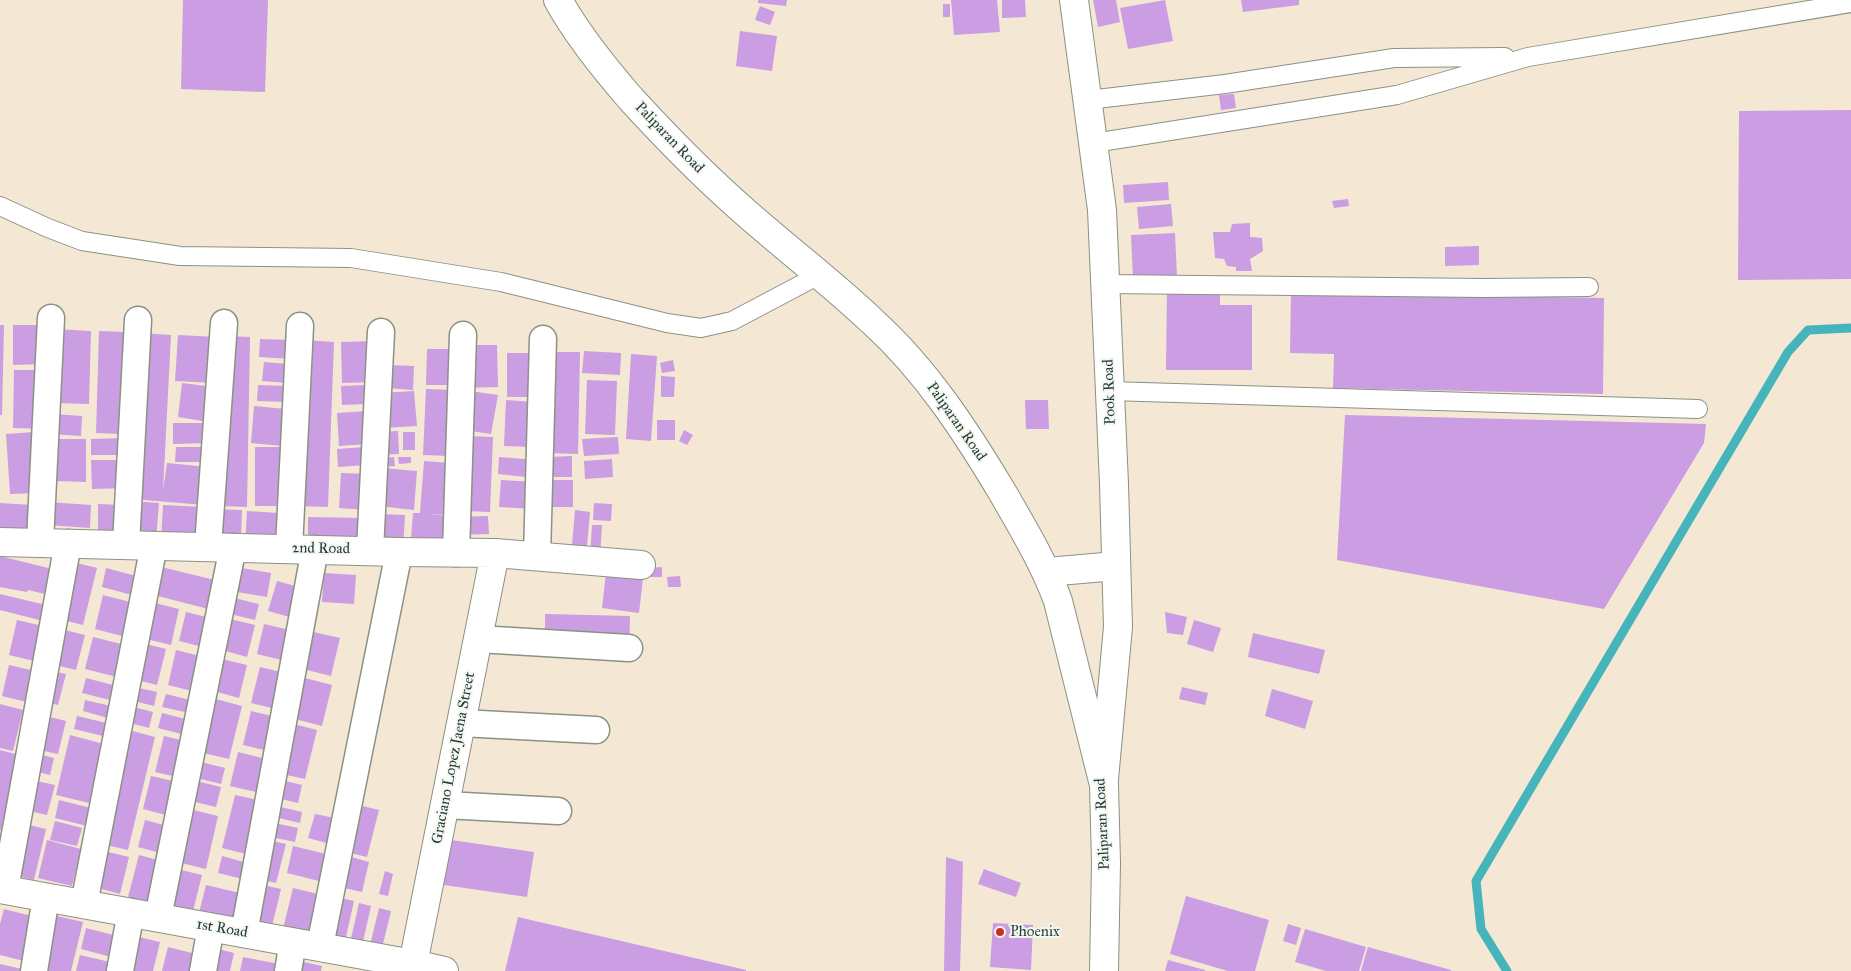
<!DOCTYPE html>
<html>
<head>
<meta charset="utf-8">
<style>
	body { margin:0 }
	canvas { display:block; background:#f4e7d4 }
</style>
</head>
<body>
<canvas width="1851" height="971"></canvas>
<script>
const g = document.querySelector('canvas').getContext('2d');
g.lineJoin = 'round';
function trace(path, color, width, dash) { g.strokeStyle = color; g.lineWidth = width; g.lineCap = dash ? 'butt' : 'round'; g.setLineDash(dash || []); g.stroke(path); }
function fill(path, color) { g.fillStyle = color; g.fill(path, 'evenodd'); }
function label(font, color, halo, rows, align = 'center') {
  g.font = font + ' "IM FELL Great Primer",serif'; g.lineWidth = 4; g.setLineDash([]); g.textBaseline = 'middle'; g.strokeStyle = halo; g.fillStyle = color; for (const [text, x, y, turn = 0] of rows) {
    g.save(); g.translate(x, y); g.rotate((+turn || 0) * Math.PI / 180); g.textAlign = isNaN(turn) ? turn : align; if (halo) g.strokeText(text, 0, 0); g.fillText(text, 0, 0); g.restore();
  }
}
const stream = new Path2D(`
	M1507,971L1481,929L1476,881L1788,352L1808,330L1851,328`);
const building = new Path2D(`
	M183,0H268L265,92L181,89Z
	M758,0H787L786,6L758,3Z
	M951,0H997L1000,32L954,35Z
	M1002,0H1025L1026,17L1002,18Z
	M1093,0H1116L1120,22L1098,27Z
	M1165,0L1173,41L1128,49L1120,8Z
	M1241,0H1299V5L1243,12Z
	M943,4H950V17H943Z
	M760,6L775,12L770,25L755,20Z
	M740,31L777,36L772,71L736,66Z
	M1234,94L1236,108L1221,110L1219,95Z
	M1851,110V279L1738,280L1739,111Z
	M1168,182L1169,200L1124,203L1123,185Z
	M1348,199L1349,206L1334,208L1332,201Z
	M1171,204L1173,226L1139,229L1137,207Z
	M1250,223V237L1262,238L1263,251L1250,259L1252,271H1236V267L1227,266L1224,259L1215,258L1213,232H1230L1232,224Z
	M1175,233L1177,277L1133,278L1131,235Z
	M1479,246V265L1445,266V247Z
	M1167,286L1220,287V305H1252V370H1166Z
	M1291,292L1604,298L1603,394L1333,388L1334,354L1290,353Z
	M0,325H4L2,415H0Z
	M13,325H44V364L13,365Z
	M55,329L91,331L89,404L53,403Z
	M99,331L125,332L122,434L96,433Z
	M141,333L171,335L163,491L167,463L208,467L204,505L133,499Z
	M178,335L217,337L214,383L175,381Z
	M222,336L250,337L247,507L219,506Z
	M260,339L293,340V359L259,357Z
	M303,340L334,342L328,507L298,506Z
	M374,341L376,382L342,383L341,342Z
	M464,345H497L498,387L464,388Z
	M427,349H454V385H426Z
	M584,351L621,353L620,375L582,373Z
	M549,352H580L578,454L547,453Z
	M507,353H536L537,397H507Z
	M631,354L657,356L651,441L626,439Z
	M673,360L675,371L662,373L660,363Z
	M264,362L288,364L287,383L262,381Z
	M388,365L414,366L413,390L387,388Z
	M14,370H45L44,429L13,428Z
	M661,376L675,377L674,397H661Z
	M587,380L617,381L615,435L585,434Z
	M182,383L214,387L209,422L178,417Z
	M258,385L286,386V402L257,401Z
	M367,385L368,404L342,405L341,386Z
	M426,389L453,390L450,456L423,455Z
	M414,391L417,426L383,428L381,393Z
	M470,391L498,395L491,434L464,430Z
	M506,400L534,402L532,447L504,446Z
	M1025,400H1048L1049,429H1026Z
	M254,406L286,409L283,446L251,443Z
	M367,411L369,444L339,446L337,413Z
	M53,414L82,416L81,436L52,434Z
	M1345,415L1706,424L1704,443L1604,609L1337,560Z
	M657,420H675V440H657Z
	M173,423H207L208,443L173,444Z
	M684,430L693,435L687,445L679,441Z
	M398,431L399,454L379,455L378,432Z
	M34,432L37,493L10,494L6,434Z
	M403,432H415V450H403Z
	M466,436L493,437L490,512L463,511Z
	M618,437L619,454L584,456L582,439Z
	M123,438V455H91V439Z
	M56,439H86V482L56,481Z
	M176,447H202V462H175Z
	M255,447H288V506H255Z
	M365,447L366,465L338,467L337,449Z
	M572,456V477H550L549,457Z
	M394,457L395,466L381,467L380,459Z
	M398,457H411V463L399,464Z
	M499,457L537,460L535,478L498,474Z
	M612,459L613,477L585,479L584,461Z
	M91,460H125V488L92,489Z
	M424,461L451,463L447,515L426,514L449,516L447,552L410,550L413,513H420Z
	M382,468L417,471L414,510L379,506Z
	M341,473L368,474L366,510L339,508Z
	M501,480L536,482L535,509L499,507Z
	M545,480H573V507H545Z
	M129,501L159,503L156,539L127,538Z
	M48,502L91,505L90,528L47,525Z
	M0,503L32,505L30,532L0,529Z
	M594,503L612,504L611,521L593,520Z
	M98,504L120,505L119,532L98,531Z
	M163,505L203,507L201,543L161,541Z
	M213,509L242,510L241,541L212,540Z
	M575,510L590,512L586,558L571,557Z
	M247,511L279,513L278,546L245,544Z
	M381,514L405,515L403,551L380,550Z
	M488,516L489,534L459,535V517Z
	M308,517L365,518L366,547L308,546Z
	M592,525H602L600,557L590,556Z
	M0,556L56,570L49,595L28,590L27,592L0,587Z
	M69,561L97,568L83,625L55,618Z
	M153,565L223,582L216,611L146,593Z
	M235,567L271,573L267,597L231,591Z
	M662,567V577H647V568Z
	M106,568L136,576L132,595L102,587Z
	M324,573L356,575L354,604L322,602Z
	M606,573L643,578L639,613L602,608Z
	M680,576L681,587H668L667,577Z
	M277,581L306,589L297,619L268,611Z
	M0,594L46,605L43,621L0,610Z
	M103,595L130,602L122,636L95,629Z
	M234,598L259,604L255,620L230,614Z
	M147,601L179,609L171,645L138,637Z
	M186,612L214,619L207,648L179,641Z
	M1165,612L1187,617L1183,635L1167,633Z
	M545,614L630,616L629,658L545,656Z
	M230,619L255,625L247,657L222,650Z
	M17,620L47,627L38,662L9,655Z
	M1194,620L1221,628L1213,652L1187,644Z
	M264,624L298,632L290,662L257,654Z
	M52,627L85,635L76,670L43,662Z
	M309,631L340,638L331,676L299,668Z
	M1253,633L1325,650L1319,674L1248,657Z
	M93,637L125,645L117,677L85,669Z
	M138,642L166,649L157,685L129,678Z
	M176,650L208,658L200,693L168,685Z
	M222,659L247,665L239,698L214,691Z
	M9,665L35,671L27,702L2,696Z
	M260,667L289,674L280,710L251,703Z
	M44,669L66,674L58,705L37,700Z
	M301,677L332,685L322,726L291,718Z
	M86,678L113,685L110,700L82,693Z
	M125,685L157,692L154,706L122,698Z
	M1182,687L1208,693L1205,705L1179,699Z
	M1272,689L1313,701L1305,729L1265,716Z
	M166,694L198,702L194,714L162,707Z
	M212,698L242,706L229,759L199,752Z
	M85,700L111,706L108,718L83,711Z
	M0,704L23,710L13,751L0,748Z
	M122,704L153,712L149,728L118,720Z
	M251,711L280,718L272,752L243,745Z
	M162,713L197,722L193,737L158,728Z
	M38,714L66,721L58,754L30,748Z
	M77,716L111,724L107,737L74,729Z
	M290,723L317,730L305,779L278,773Z
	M125,729L155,737L128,850L97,843Z
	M70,735L111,746L97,805L56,795Z
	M164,736L189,742L181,778L155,772Z
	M0,750L19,755L1,830H0Z
	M238,752L274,761L265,794L230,786Z
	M34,753L54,758L50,775L30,770Z
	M197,761L225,768L221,784L193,777Z
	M151,776L182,783L174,817L143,809Z
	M28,779L55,785L47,815L21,809Z
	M277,779L302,785L298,803L273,797Z
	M192,780L221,787L216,807L187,800Z
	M235,795L263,801L250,855L222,848Z
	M59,800L91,808L87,826L55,818Z
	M272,805L302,812L300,823L270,816Z
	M358,805L379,810L367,857L346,852Z
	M189,809L218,816L206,869L177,862Z
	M315,814L340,819L334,845L308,838Z
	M145,820L171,827L164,854L138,847Z
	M12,821L46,829L34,880L0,872Z
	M55,821L82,828L77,846L50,840Z
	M274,823L298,828L295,842L271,837Z
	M47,840L81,849L72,886L38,878Z
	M268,840L286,844L276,883L259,879Z
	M451,840L534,852L527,897L444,885Z
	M293,846L330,855L323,882L287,873Z
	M100,850L129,857L120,894L91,886Z
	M139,855L165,862L154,904L128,897Z
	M222,856L251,864L247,880L218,873Z
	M348,856L369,862L362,892L340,887Z
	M946,857L963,862L960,971H944Z
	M177,869L202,875L193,911L168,905Z
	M984,869L1021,883L1016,897L978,884Z
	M385,871L393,874L388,896L379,894Z
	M254,883L281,889L272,926L245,919Z
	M206,885L244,894L237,922L199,913Z
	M293,888L326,896L316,937L283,929Z
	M1186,896L1269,920L1255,971H1228L1170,954Z
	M337,897L354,901L344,946L326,941Z
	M359,903L371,906L362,946L350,943Z
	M379,908L391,911L382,948L370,945Z
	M4,909L39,918L28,962L0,955V924Z
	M48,914L83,922L71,971H34Z
	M518,917L746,970V971H505Z
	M993,923L1033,925L1031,970L990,967Z
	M1288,924L1301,928L1296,945L1283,941Z
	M86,928L117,936L111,957L81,949Z
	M1305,929L1366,947L1359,971H1326L1295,962Z
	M130,935L160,942L153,971H121Z
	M168,947L196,954L192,971H162Z
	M210,947L234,953L230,971H204Z
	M1368,947L1451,970V971H1361Z
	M80,955L110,962L108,971H76Z
	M243,957L279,964L278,971H240Z
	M290,959L322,966L321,971H287Z
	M1168,960L1205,970V971H1165Z
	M0,964L22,969V971H0Z`);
const service = new Path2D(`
	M1088,100L1225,84L1394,58L1505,57
	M1094,143L1397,95L1528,57L1851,3
	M0,206L48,228L82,241L180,256L351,258L501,282L667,323L701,328L732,321L819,275
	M1105,284L1484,288L1589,287
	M1110,391L1698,409`);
const pedestrian = new Path2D(`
	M40,542L51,318
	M126,544L138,320
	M208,546L224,323
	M289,548L300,326
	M370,550L381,332
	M456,553L463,335
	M537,556L543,339
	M478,639L629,648
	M461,723L596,730
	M445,805L558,811
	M5,889L68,543
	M84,904L154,545
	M158,917L233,547
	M244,933L315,549
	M320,946L399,552
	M34,971L46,897
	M120,971L131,912
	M203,971L211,927
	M288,971L293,942`);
const minor = new Path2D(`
	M0,542L399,552L495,553L641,565
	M0,889L413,964L444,971
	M413,964L495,553`);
const tertiary = new Path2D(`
	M1074,0L1102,210L1114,484L1118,627L1104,779`);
const primary = new Path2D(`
	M558,0C578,36 604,68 631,99C664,135 698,170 735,203C780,244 829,280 873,322C927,371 967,433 1004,495C1024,530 1044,563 1058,601L1104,785L1106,863L1104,971
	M1047,572L1116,566`);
const markers = [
	[1000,932,5,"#c8321e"]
];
const streetNames = [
	["Paliparan Road",669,138,46],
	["Pook Road",1110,392,-92],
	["Paliparan Road",956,422,55],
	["2nd Road",321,549,1],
	["Graciano Lopez Jaena Street",454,758,-79],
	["Paliparan Road",1103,824,-93],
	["1st Road",222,929,10]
];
const poiNames = [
	["Phoenix",1010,932]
];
trace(stream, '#45b5bb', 9);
fill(building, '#cb9de2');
trace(service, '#8a9284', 20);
trace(pedestrian, '#8a9284', 29);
trace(minor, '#8a9284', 30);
trace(tertiary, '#8a9284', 30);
trace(primary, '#8a9284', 30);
trace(service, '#fff', 18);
trace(pedestrian, '#fff', 26);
trace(minor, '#fff', 28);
trace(tertiary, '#fff', 28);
trace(primary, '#fff', 28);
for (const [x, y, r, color] of markers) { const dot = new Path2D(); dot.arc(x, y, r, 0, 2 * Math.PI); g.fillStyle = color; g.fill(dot); trace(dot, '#f6f6f2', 2); }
label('15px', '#1f3d34', '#f6f6f2', streetNames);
label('15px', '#1f3d34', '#f6f6f2', poiNames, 'left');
</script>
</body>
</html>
